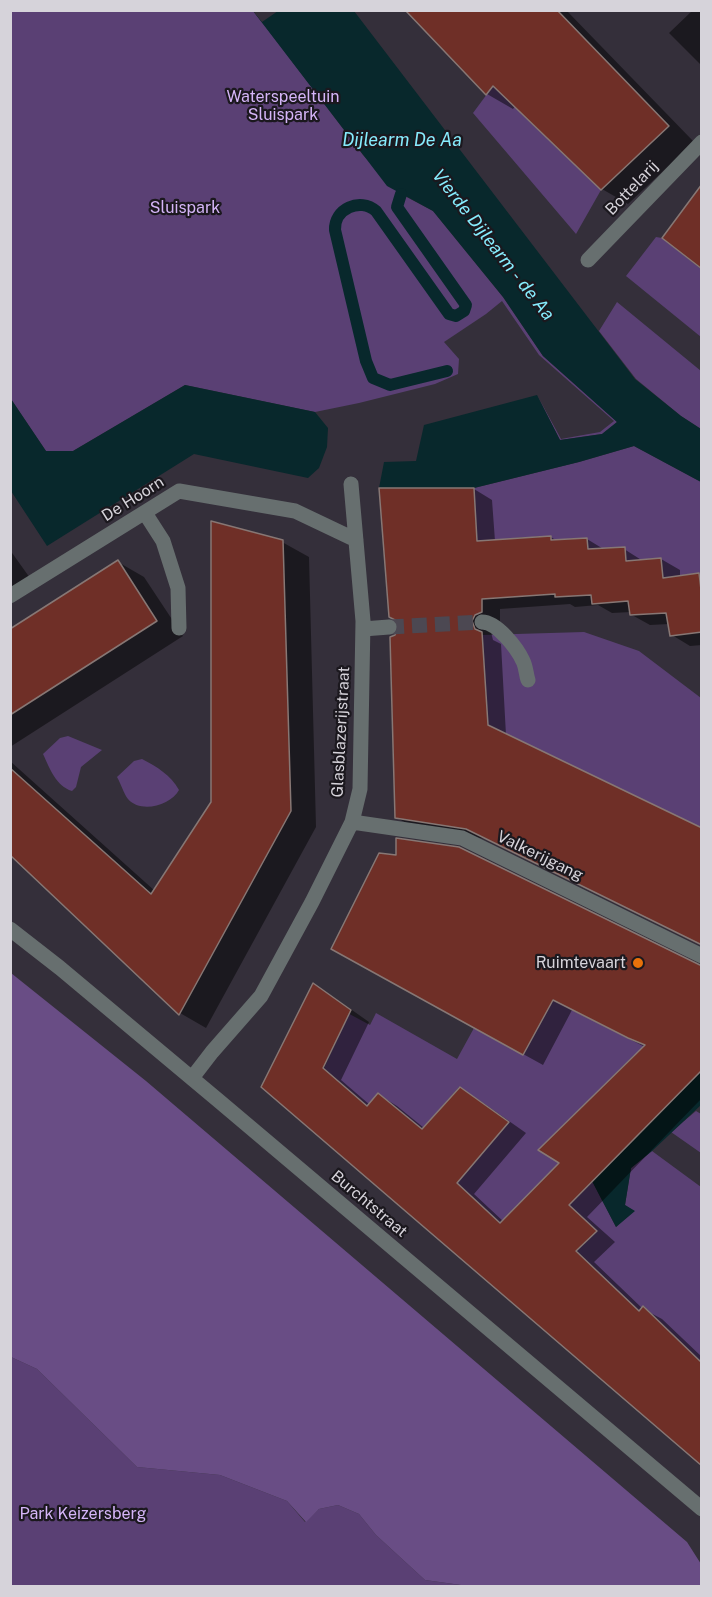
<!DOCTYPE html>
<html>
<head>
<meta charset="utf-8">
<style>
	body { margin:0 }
	#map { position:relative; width:712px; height:1597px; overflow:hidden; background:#342f3a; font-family:"Public Sans",sans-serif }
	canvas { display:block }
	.frame { position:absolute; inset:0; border:12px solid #d6d3da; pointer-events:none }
</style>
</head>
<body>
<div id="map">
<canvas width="712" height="1597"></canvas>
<div class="frame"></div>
</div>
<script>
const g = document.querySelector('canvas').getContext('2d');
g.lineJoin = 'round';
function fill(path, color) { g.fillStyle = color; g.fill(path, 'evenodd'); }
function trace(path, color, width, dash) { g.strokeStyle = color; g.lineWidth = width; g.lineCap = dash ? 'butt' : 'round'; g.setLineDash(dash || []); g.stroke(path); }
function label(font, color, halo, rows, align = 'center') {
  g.font = font + ' "Public Sans",sans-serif'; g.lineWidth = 4.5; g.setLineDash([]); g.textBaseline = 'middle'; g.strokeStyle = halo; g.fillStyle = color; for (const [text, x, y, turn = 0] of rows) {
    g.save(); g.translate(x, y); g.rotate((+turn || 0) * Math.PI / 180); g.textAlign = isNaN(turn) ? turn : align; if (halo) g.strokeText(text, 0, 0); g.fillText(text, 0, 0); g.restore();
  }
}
const green = new Path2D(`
	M253,10L363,155L401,194L433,211L503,297L543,356L617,422L602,434L560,440L537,395L561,439L600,432L614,421L539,355L502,301L486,314L444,342L459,359L458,374L435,384L359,403L315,412L185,385L73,451H46L11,399V11Z
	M493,86L601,190L576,234L473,113Z
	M656,237L662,238L701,269V337L626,276Z
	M617,302L701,371V429L681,416L636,379L599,331Z
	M634,446L701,482V598L698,573L663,578L661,558L626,561L588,549L587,538L551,540V536L514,538L518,596L480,599L474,488L579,462Z
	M584,632L639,651L701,698V828L667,812L490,770L482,635Z
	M68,736L102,750L81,767L76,787L72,791C56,786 50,769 43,754L60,738Z
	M142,759C157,767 171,775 179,790C171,805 141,814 128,799C124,794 121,784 117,777L134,761Z
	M553,1000L632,1040L647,1045L633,1056L538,1150L592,1181L616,1227L634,1211L625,1205L631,1168L652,1151L701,1187V1364L644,1306L624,1325L603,1306L617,1290L577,1251L597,1231L557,1193L500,1223L457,1183L508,1121L459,1087L422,1129L378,1094L367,1106L324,1068L342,1029V1010L370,1025L376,1013L457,1059L474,1028L523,1055Z
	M696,1111L701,1114V1153L671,1132Z
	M11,1357L37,1369L137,1467L220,1475L287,1501L305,1522L319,1509L338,1505L359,1514L376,1535L425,1580L468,1586H11Z`);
const forest = new Path2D(`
	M11,973L146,1081L687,1542L701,1564V1586H468L425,1580L376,1535L359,1514L338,1505L319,1509L306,1522L287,1501L220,1475L137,1467L37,1369L11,1357Z`);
const water = new Path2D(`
	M253,11H354L635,379L681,416L701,429V482L634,446L579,462L474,488H379L384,462L416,461L424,425L537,395L560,440L602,434L617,422L543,356L503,297L433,211L387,186Z
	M185,385L315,412L328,428L327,447L319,468L308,478L194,454L47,546L11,491V399L46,451H73Z
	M701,1068V1105L652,1151L631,1168L625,1205L635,1211L616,1227L592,1181Z`);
const pier = new Path2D(`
	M253,11H278L262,22Z`);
const shadow = new Path2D(`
	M407,10H566L694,142L628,204L602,189L516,105L513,109L487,94Z
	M693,10H702V66L669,33Z
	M474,489L492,500L495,541L551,537L557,541L587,539L605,550L624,549L643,561L661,559L680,570V577L698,575L702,576V645L690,646L672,635L669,624L650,625L632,615L631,612L612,613L598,605L575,607L570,604L500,609V623L491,632L493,640L501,644L506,735L702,829V945L487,839L416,828L397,818L396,636Z
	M282,542L309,557L316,827L206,1028L180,1013L10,852V761L155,891L212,803Z
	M10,550L30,578L10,591Z
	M118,562L144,577L183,636L10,747V630Z
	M351,959L702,966V1098L587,1217L615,1242L594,1262L643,1309L662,1319L702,1357V1464L263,1087L314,986L332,996L369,1022L341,1080L370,1105L379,1095L397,1106L424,1128L460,1089L479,1100L526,1133L474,1194L504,1222L561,1162L645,1047L572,1010L543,1065Z`);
const stream = new Path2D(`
	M401,194L397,207L466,305L464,311L456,316L449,314L376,211C360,197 334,209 335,230L366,361L373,378L390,385L447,371`);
const building = new Path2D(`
	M405,10H557L669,126L601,190L493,86L486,95Z
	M702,184V269L662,238Z
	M379,488H474L477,541L551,536V540L587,538L588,549L625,547L626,561L661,558L663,578L699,573L702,598V632L670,636L666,613L630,615L628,601L592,604L591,595L555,597V594L482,599V612L475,615L472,621L475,629L482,632L488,725L702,828V945L466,829L395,818L390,637L395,635L399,627L397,621L389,617Z
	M211,521L283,540L291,811L179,1015L10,855V768L151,894L211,802Z
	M118,560L157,621L10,715V629Z
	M396,838L459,847L702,966V1070L569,1205L597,1231L576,1251L639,1311L643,1306L702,1363V1466L261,1087L313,983L351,1010L323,1068L367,1106L378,1093L422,1129L460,1087L509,1122L457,1183L500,1223L559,1163L538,1150L645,1045L628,1038L553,1000L523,1055L331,949L379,853L396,855Z`);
const minorTunnel = new Path2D(`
	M389,627L482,622`);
const minor = new Path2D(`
	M588,260L702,142
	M145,513L163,541L178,588L179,628
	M10,596L179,491L295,511L356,540
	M482,622C497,622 517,648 523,661C526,667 526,674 528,680
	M363,629L389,627
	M352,822L462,838L702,956
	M10,929L60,968L219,1101L702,1509
	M192,1078L212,1052L261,996L312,902L352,822L360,789L363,621L351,484`);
const markers = [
	[638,963,6,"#e8710a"]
];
const parkNames = [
	["Waterspeeltuin",283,97],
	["Sluispark",283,115],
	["Sluispark",185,208],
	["Park Keizersberg",83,1514]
];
const streetNames = [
	["Bottelarij",632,188,-46],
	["De Hoorn",133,499,-32],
	["Glasblazerijstraat",341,732,-87],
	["Valkerijgang",540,856,26],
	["Burchtstraat",369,1204,40]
];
const poiNames = [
	["Ruimtevaart",626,963]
];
const waterNames = [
	["Dijlearm De Aa",402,140],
	["Vierde Dijlearm - de Aa",493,245,52]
];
fill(green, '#5a4074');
fill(forest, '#694d85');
fill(water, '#08282c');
fill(pier, '#342f3a');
fill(shadow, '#0007');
trace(stream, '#08282c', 12);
fill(building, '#6f2f27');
trace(building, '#877774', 1.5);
trace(minorTunnel, '#4c4852', 15, [15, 8]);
trace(minor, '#676f6f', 15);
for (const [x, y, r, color] of markers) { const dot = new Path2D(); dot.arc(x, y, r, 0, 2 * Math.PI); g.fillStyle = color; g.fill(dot); trace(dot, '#1b181e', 2); }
label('16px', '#d5b5f8', '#1b181e', parkNames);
label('16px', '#d6d3da', '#1b181e', streetNames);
label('16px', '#d6d3da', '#1b181e', poiNames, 'right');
label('italic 18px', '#86ecfd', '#1b181e', waterNames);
</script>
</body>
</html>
